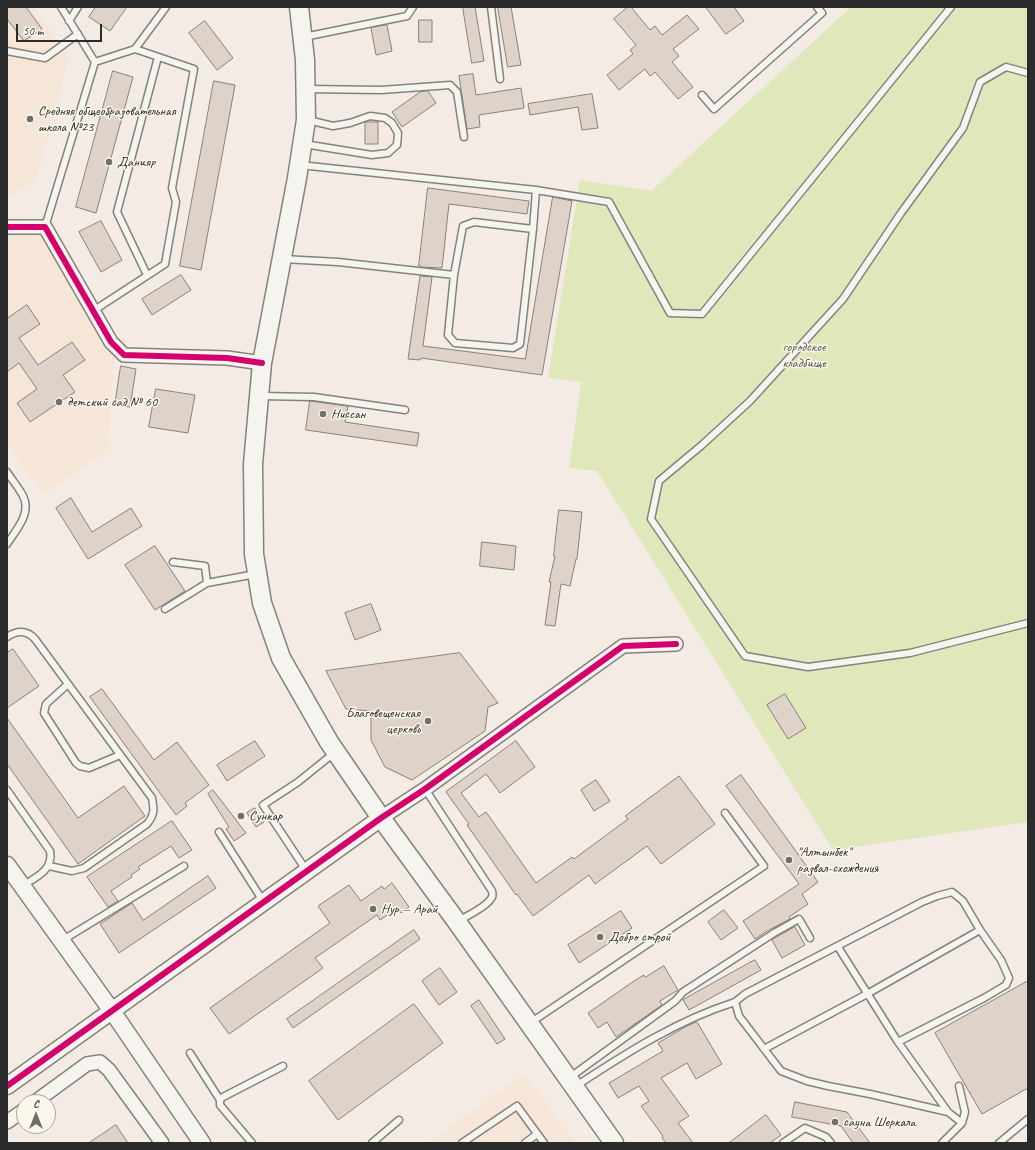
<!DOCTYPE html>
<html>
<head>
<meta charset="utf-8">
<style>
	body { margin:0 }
	#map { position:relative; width:1035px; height:1150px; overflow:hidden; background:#f4ece4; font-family:Caveat,sans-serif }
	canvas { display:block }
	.frame { position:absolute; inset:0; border:8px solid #2b2b2b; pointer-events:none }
	.north { position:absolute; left:16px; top:1094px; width:40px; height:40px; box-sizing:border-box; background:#fbf7ec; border:1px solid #a8a59f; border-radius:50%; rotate:0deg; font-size:11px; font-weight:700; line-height:16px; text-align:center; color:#2b2b2b }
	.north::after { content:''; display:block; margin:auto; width:14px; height:18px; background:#716f6c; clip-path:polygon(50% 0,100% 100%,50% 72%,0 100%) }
	.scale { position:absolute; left:16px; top:24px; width:86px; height:18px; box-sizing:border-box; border:2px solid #2b2b2b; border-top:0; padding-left:5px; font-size:12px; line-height:14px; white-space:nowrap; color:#2b2b2b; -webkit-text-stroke:3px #fbf7ec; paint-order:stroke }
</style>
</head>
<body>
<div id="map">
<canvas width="1035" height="1150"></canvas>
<div class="frame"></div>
<div class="north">С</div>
<div class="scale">50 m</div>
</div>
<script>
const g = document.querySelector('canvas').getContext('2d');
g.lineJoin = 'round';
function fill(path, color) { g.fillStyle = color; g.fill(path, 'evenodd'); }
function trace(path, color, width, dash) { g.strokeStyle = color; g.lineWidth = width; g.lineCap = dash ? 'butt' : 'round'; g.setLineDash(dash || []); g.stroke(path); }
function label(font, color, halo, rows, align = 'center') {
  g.font = font + ' Caveat,sans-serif'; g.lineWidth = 3; g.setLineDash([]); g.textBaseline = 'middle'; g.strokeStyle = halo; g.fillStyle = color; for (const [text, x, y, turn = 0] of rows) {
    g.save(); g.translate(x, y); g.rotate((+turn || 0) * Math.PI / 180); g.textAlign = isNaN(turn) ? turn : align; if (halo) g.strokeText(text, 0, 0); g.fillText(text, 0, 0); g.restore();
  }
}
const built = new Path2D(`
	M7,7H34L69,58L36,180L7,198Z
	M7,235L44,236L114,359L108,450L44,495L7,445Z
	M524,1073L575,1143H429Z`);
const green = new Path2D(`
	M851,7H1028V822L833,850L597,471L569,468L581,382L548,378L580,180L651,191Z`);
const building = new Path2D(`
	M7,7H26L42,29L24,41L7,19Z
	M96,7H127L110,31L89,17Z
	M463,7H475L484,61L472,63Z
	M498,7H511L521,65L508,67Z
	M628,7H631L650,30L655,26L662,35L687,15L699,29L673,49L679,56L672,62L693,87L678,99L655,72L650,76L645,69L619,90L607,75L633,54L630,50L636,45L614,19Z
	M706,7H734L744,21L726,34Z
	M419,20H432V42H419Z
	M205,21L233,58L217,70L189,33Z
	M387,25L392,51L376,55L371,28Z
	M113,71L133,77L96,213L76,207Z
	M473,74L476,95L521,88L524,108L479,115L480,127L467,129L459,76Z
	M214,81L235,85L201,270L180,266Z
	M428,91L436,103L402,127L392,112L420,92Z
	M592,94L598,128L582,130L578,107L530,115L528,104Z
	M367,122H378V144H365V123Z
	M428,188L529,201L527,214L449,204L442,268L421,267V266H419Z
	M553,197L572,201L542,375L421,358L420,360L408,359L420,276L432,277L423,346L525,359Z
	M101,221L122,260L101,272L79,232Z
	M181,275L191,290L152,315L142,299Z
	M27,305L40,324L19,338L38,365L72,342L85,360L63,375L75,392L30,422L17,403L37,389L19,363L7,372V319Z
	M121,366L136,369L130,407L115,405Z
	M156,389L195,395L188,433L149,427Z
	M310,401L348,406L345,422L419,433L417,446L306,430Z
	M71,498L92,532L131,508L142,526L88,559L56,508Z
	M559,510L582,512L577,559H576L570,586L561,584L555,626L545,625L551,582H549L555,556H554Z
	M482,542L516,546L514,570L480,566Z
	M155,546L185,591L155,610L125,565Z
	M371,604L381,630L355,640L345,613Z
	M13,649L39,686L7,708V653Z
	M460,653L498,703L488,707L485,731L412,780L385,767L371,740V711L346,709L326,671Z
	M102,689L154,760L177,742L209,785L185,803L187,806L176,815L90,697Z
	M785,694L806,728L788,739L767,705Z
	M7,718L78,818L124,786L145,816L78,864L7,764Z
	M255,741L265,756L227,781L217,765Z
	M516,741L535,767L500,793L486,774L461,793L479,817L486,812L536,883L572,857L574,859L628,819L625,816L679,776L715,824L661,864L647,846L595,884L589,875L533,916L517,894L516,895L467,825L469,824L446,792Z
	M741,775L818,882L802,894L808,904L789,917L790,919L767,931L755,939L743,921L799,884L726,786Z
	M596,780L610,801L594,811L581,790Z
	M213,790L246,833L234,841L226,829L229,827L208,794Z
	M255,808L264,822L256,827L247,813Z
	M172,821L192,850L179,858L171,846L138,867L140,869L131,875L132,877L111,891L118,901L108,907L87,877Z
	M208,876L216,888L119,953L100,924L132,903L143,920Z
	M392,883L409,907L401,913L398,908L380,920L377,915L315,958L323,968L229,1034L210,1008L330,923L318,906L349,885L361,901L382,886L384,889Z
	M724,910L738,928L721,940L708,922Z
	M621,911L632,928L579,963L568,945Z
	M795,927L805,945L782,958L772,940Z
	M414,930L420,939L293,1028L287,1019Z
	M755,960L761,970L689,1010L683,1000Z
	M664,966L678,990L660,1001L662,1005L616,1037L607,1022L598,1028L588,1013L634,981L644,975L645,977Z
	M440,968L457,992L439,1005L422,981Z
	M1028,981V1088L982,1114L935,1033Z
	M479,1000L505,1039L497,1044L471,1006Z
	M414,1004L443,1043L338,1120L309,1081Z
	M697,1022L722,1064L696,1079L687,1063L661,1078L689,1116L678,1123L693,1143H666L662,1138L663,1136L641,1106L649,1101L639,1086L618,1098L609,1083L663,1051L658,1043L685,1027Z
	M795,1102L847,1112L870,1143H853L841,1126L792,1117Z
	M766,1115L781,1135L770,1143H729Z
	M116,1125L128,1143H89Z`);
const service = new Path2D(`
	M491,7L500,79
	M69,21L78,7
	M304,37L407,16L413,7
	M135,49L166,7
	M7,51L45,58L78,34
	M1028,73L1006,67L980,82L963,128L901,213L843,299L750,401L702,445L659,481L651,519L745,656L808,667L910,653L1028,623
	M308,89L381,90L450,85L457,92L464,137
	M702,95L714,109L822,13L817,7
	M304,144L372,155L388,153L397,145L398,133L392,123L385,118L370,116L350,123L333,126L308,120
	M300,165L536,190L533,229L520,344L513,348L455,343L448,335L454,275L463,226L474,222L533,229
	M536,190L609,202L670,313L702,314L951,7
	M45,227L95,62L61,7
	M283,259L338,262L454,275
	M147,275L117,212L158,57
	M93,311L165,264L176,202L172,188L194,69L135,49L95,62
	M261,396L314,397L405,410
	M7,472C12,480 19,488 23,496C32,513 16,530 7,544
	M173,562L205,566L207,583
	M165,609L207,583L256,574
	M7,637C17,630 27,630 35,639L152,798C154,809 155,814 147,824L84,868L72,871L49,866
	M68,684L46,704L44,713L76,763L80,766L89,768L120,755
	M425,789L492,891C493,894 493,897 490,900C484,908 467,916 458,921
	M7,790L50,851C54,870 35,878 22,886
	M219,832L263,901
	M306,870L263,805L298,782L334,753
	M63,940L184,866
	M838,947L898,1042L948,1112
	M530,1023L764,866L725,813
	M898,1042L984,998L1006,985L1009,978L1001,960L980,930L963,901L952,892L937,896L922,902L745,994L735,1002L739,1016L781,1071L807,1081L828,1086L870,1094L948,1112L962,1123
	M764,1049L867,994L980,930
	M190,1053L220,1100
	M569,1078L675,1001L683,992L774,933L799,919L810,938
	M576,1086C626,1053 678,1020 735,1002
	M252,1143L220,1105V1100L223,1097L283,1066
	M372,1143L399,1120
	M462,1143L517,1106L544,1143
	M525,1143L537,1134
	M783,1143L805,1128L826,1137L831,1143
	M942,1143L962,1123L965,1112L959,1086
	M999,1143L1028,1119`);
const minor = new Path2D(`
	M7,227H45L111,342L124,355L227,358L262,363
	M381,818L425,789L623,646L676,644
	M35,1102L87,1064L100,1062L109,1070L162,1143
	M7,1122L24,1110`);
const tertiary = new Path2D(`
	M7,865L112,1011L202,1143
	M7,1086L381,818`);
const secondary = new Path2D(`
	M299,7L305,60L306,120L297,178L262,363L253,464L254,554L262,603L281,658L329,742L381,818L457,922L614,1143`);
const cycleway = new Path2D(`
	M7,227H45L111,342L124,355L227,358L262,363
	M7,1086L381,818L425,789L623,646L676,644`);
const markers = [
	[30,119,4,"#716f6c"],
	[109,162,4,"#716f6c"],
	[59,402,4,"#716f6c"],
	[323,414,4,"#716f6c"],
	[428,721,4,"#716f6c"],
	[241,816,4,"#716f6c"],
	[789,860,4,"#716f6c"],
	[373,909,4,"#716f6c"],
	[600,937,4,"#716f6c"],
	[835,1122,4,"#716f6c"]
];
const poiNames = [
	["Средняя общеобразовательная",38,111],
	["школа №23",38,127],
	["Данияр",117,162],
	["детский сад № 60",67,402],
	["Ниссан",331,414],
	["Благовещенская",420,713,"right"],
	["церковь",420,729,"right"],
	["Сункар",249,816],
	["\"Алтынбек\"",797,852],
	["развал-схождения",797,868],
	["Нур — Арай",381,909],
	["Добро строй",608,937],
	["сауна Шеркала",843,1122]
];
const parkNames = [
	["городское",804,347],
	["кладбище",804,363]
];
fill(built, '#f6e6d7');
fill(green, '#e0e8bb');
fill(building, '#dfd2c8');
trace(building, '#85827e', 1);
trace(service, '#85827e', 9);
trace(minor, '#85827e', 16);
trace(tertiary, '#85827e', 19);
trace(secondary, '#85827e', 21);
trace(service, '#f6f4ef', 6);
trace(minor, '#f6f4ef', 13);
trace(tertiary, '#f6f4ef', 16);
trace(secondary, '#f6f4ef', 18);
trace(cycleway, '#d6006c', 6);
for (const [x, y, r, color] of markers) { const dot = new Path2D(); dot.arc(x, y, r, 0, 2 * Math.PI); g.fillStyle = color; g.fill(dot); trace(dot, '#fbf7ec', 1.5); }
label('14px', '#2b2b2b', '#fbf7ec', poiNames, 'left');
label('14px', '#545a47', '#fbf7ec', parkNames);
</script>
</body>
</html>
